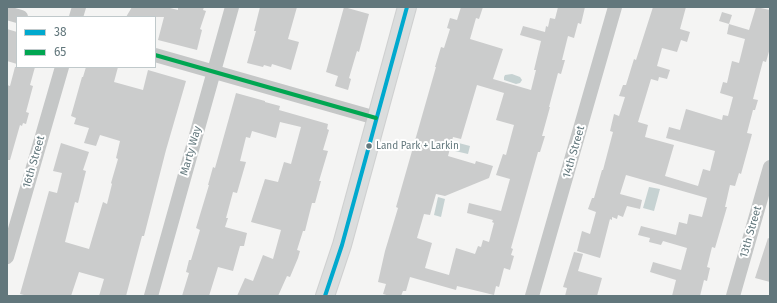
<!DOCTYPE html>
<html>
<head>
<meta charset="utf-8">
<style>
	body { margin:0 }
	#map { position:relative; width:777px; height:303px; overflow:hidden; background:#f4f4f3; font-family:"Fira Sans",sans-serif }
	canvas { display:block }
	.frame { position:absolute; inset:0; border:8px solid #62777c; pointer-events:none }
	.legend { position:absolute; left:16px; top:16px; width:140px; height:52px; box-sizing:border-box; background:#fff; border:1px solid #c0c9cb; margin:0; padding:5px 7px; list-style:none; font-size:12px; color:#62777c }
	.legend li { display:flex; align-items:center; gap:8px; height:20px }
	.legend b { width:20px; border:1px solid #c0c9cb }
</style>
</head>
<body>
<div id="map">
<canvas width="777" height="303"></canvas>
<div class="frame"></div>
<ul class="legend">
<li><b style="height:5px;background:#00a9ce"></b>38</li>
<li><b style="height:5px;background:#00a651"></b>65</li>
</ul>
</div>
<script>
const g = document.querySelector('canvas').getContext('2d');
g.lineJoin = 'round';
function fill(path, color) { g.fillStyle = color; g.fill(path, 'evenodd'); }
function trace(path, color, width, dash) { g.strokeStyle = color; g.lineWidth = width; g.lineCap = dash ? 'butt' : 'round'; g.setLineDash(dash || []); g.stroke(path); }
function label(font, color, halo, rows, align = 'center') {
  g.font = font + ' "Fira Sans",sans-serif'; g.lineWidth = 4; g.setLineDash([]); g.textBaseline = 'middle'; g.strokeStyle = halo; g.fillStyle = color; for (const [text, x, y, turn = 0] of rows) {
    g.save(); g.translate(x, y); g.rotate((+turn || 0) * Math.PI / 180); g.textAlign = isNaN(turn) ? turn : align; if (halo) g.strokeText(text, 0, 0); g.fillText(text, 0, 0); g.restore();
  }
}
const water = new Path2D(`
	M512,74L520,77L522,80L520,83L516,84L504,80V77L505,75Z
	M455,142L470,146L468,154L455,151L456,149L453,148Z
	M649,187L660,189L654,211L643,208Z
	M438,197L445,199L441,217L434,215Z`);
const building = new Path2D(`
	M132,7H166L178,10V7H204L203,10L206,11L200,29L202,30L197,50L158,40L164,17H126Z
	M260,7H297L288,39L299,42L291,70L272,64L271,67L264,65L263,67L247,63L256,31H254Z
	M344,7L369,14L359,52L357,51L349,78L351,79L348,90L335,86L338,76L326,72Z
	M461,7H483L479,19L476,18L470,39L503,49L493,79L531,90L536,70H534L541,41L520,35L523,26L545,32L546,26L548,27L550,18L555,19L558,7H585L581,24L578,23L574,38L568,36L562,60H565L561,74L558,73L549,107H550L542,136H545L540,152H538L511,248L513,249L511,255L514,256L510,270L504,268L499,287L496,286L494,295L457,286L456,290L410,277L406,291H403L401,296H390L383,294L386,284L378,282L385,251L398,208L396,207L436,67H435L441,47L444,48L450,29L447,28L450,18L457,20ZM477,85L504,93L496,120L514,125L506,155L503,154L496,175L510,179L501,211L469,203L467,213L493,220L492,222L494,223L489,242L483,240L481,247L478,246L475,254L456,248L449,275L425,268L432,243L417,238L424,214L430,215L436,194L445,196L489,178L493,166L476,161L475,164L448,156L453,137L461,139Z
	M653,7H686L680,29L690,32L687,42L681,40L677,52L662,48L657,66L670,70L667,79L659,77L658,81L651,79L638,122L648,125L645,137L674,145L665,176L698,186L703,169L710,171L715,151L666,138L669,127L680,130L686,109L722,120L723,115L728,116L733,97L720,93L723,82L727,83L732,61L739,63L745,39L727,34L729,24L749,30L756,7L770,10V48L766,62L763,61L753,99L758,100L755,110H753L747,133L752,134L741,174L739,173L735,186L730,185L725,207H727L715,248L712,247L707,267L710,268L707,281L704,280L700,296H672L676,280L650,272L653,262L681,270L687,248L663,241L661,245L649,242L650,238L638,235L641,226L676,235L679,222L687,224L689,214L702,217L707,198L626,175L620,194L642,200L640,209L627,206L623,217L618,215L617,219L612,217V220L610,219L600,258L577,251L582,231L590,234L596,212L588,209L592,198H594L602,170H603L613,132L610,131L614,114L619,116L625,97L619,96L623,85H626L634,59L636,60Z
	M722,12L732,15L729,24L719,21Z
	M7,29L17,32V64L7,61Z
	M15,67H35L30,85L33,86L26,112L29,113L26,124L23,123L22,126L20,125L10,160H7V85L10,86Z
	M86,67H118L114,82L143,90L148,70L186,81L166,150L144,236H142L126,296H99L104,279L79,272L71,296H28L20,294L49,191L57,193L62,173L53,171L61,143L89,152L83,170L86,171L78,203L75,202L65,242L89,249L103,202L107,204L112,184L111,183L118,159L116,158L120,141L100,135L96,146L84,143L89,128L74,124L76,118L71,116L82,77H83Z
	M236,93L265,101V102L280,106L279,110L328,124L327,129L329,130L323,150L328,151L319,181H321L315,203H312L305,231H303L297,250L300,251L298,258L290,277L287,276L278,296H237L245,278L253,281L263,255L273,259L281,230L251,222L265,179L278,182L284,162L291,164L301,127L280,122L276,138L252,131L250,138L246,137L240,161L246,162L237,193L233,192L226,218H228L225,227L247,233L244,246H240L233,271L218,267L209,296H182L189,273L186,272L189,260H191L200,230L196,228L209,185H208L213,167L215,168Z
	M768,238L770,239V282L755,278Z
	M574,252L583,254L578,271L602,278L597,296H565L567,288L563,287Z`);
const minor = new Path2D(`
	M7,13L21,17
	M76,17L79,7
	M155,55L376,118
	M7,257L62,67
	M151,296L232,7
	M532,296L615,7
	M733,296L770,167`);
const major = new Path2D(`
	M325,296L342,245L407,7`);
const bus1 = new Path2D(`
	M325,296L342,245L407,7`);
const bus2 = new Path2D(`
	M155,55L376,118`);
const markers = [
	[369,146,3.5,"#62777c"]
];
const busNames = [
	["Land Park + Larkin",376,146]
];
const streetNames = [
	["Marty Way",191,151,-74],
	["14th Street",574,152,-74],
	["16th Street",34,162,-74],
	["13th Street",751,232,-74]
];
fill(water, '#c6d2d2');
fill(building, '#cbcccc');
trace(major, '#cfd0d0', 20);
trace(minor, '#c5c7c7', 14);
trace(major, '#dbdddd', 18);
trace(bus1, '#00a9ce', 4);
trace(bus2, '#00a651', 4);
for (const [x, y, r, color] of markers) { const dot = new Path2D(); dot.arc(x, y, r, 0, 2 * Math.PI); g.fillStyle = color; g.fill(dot); trace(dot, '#fff', 1.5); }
label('10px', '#62777c', '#fff', busNames, 'left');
label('11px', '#62777c', '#fff', streetNames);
</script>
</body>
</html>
